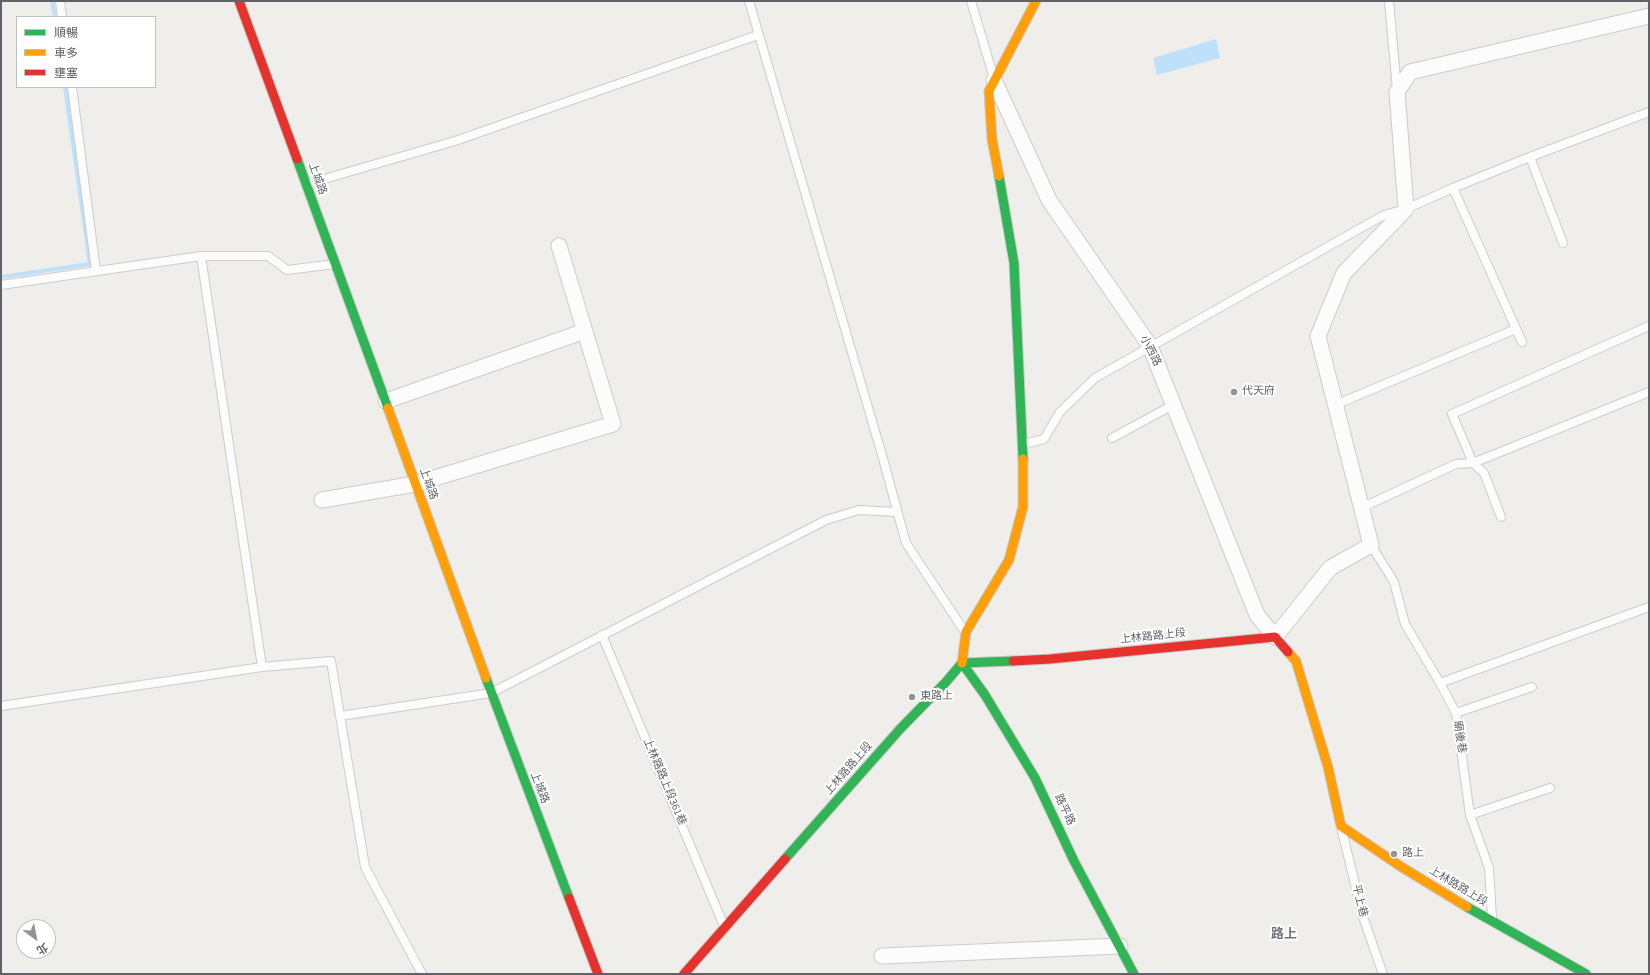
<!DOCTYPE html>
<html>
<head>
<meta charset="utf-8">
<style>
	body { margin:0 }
	#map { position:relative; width:1650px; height:975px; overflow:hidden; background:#efeeea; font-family:"Source Sans 3","Noto Sans TC",sans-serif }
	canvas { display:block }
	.frame { position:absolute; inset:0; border:2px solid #5f6368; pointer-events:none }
	.legend { position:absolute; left:16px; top:16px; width:140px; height:72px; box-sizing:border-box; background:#fff; border:1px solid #bfc1c3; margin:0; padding:5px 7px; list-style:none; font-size:12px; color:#5f6368 }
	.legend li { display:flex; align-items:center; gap:8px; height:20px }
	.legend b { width:20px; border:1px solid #bfc1c3 }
	.north { position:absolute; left:16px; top:919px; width:40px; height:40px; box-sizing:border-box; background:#fff; border:1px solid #bfc1c3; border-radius:50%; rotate:148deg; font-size:11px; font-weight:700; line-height:16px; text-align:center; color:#5f6368 }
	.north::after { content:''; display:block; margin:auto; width:14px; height:18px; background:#919496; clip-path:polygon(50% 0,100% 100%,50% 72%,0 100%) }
</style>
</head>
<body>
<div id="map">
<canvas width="1650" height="975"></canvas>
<div class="frame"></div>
<ul class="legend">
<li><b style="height:5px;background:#30b455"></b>順暢</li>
<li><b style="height:5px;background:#ff9f0a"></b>車多</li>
<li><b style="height:5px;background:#e5322d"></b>壅塞</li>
</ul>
<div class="north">北</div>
</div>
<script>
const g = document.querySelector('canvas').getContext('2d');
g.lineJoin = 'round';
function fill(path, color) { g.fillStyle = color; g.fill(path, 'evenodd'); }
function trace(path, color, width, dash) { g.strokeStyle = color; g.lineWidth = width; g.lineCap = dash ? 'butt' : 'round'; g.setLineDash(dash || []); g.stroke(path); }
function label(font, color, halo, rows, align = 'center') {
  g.font = font + ' "Source Sans 3","Noto Sans TC",sans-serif'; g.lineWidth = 4; g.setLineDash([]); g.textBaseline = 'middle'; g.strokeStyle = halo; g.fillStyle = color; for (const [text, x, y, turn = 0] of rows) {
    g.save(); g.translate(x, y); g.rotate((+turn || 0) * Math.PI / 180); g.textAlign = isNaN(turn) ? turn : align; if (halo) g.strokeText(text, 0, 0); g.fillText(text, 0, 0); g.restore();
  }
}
const water = new Path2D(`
	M1216,39L1220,58L1157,75L1153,58Z`);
const stream = new Path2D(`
	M52,1L55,17
	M1,277L90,264L65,87`);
const lane = new Path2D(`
	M60,1L62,17
	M749,1L882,455L906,543L965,632
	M971,1L993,75
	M1389,1L1397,90
	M72,87L96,271
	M1530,157L1563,243
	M307,184L455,141L758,35
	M1453,188L1522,342
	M201,256L262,667L331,661L365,867L422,974
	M1,285L201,256H268L287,270L335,264
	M1335,405L1511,331
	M1112,438L1173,405
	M1024,444L1044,439L1060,412L1095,378L1384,215L1406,209L1453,188L1530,157L1649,112
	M1361,508L1456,464L1473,463L1649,392
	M1501,517L1484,473L1473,463L1452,414L1649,326
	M1371,545L1394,582L1405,624L1440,683L1456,713L1470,815L1489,868L1492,918
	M602,635L724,926
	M1440,683L1649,607
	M1,706L262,667
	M1456,713L1532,687
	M340,716L491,693L826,520L859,510L897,512
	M1470,815L1550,788
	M1342,831L1363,917L1383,974`);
const street = new Path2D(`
	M994,80L1049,200L1150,346L1257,615L1275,637L1330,568L1371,545L1318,336L1344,273L1406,209L1397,92L1410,72L1649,16
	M386,401L585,331
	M322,500L415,484L613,424L559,246
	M882,956L1120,946`);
const fast = new Path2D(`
	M297,159L388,408
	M999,176L1014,263L1023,459
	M962,663L985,695L1035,778L1074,861L1134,974
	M486,678L569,898
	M785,859L901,728L946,682L962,663L1013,661
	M1467,907L1586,974`);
const slow = new Path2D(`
	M999,176L992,139L989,91L1036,1
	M388,408L486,678
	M1288,652L1296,661L1328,767L1341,826L1400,866L1467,907
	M962,663L966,632L1009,560L1023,507V459`);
const jam = new Path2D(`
	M239,1L297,159
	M1013,661L1050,659L1275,637L1288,652
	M569,898L598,974
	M684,974L785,859`);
const markers = [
	[1234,392,4,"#919496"],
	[912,697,4,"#919496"],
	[1394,854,4,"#919496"]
];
const streetNames = [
	["上城路",317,179,70],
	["小西路",1150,351,63],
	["上城路",428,484,70],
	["上林路路上段",1153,637,-6],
	["廟後巷",1459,737,82],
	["上林路路上段",849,769,-49],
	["上林路路上段361巷",664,782,67],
	["上城路",539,788,69],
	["路平路",1064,810,65],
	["上林路路上段",1458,887,31],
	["平上巷",1359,901,76]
];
const poiNames = [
	["代天府",1242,392],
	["東路上",920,697],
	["路上",1402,854]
];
const quarterNames = [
	["路上",1284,935]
];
fill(water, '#bfe0f9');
trace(stream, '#bfe0f9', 4);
trace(lane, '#cbcccc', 10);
trace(street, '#cbcccc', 17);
trace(fast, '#cacacb', 11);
trace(slow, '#cacacb', 11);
trace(jam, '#cacacb', 11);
trace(lane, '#fdfcfc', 8);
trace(street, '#fdfcfc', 15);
trace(fast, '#30b455', 9);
trace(slow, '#ff9f0a', 9);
trace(jam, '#e5322d', 9);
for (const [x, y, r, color] of markers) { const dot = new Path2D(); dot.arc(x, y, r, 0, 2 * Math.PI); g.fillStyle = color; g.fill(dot); trace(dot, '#fff', 1.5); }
label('11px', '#5f6368', '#fff', streetNames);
label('11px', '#5f6368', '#fff', poiNames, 'left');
label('bold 13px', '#70757a', '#fff', quarterNames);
</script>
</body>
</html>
